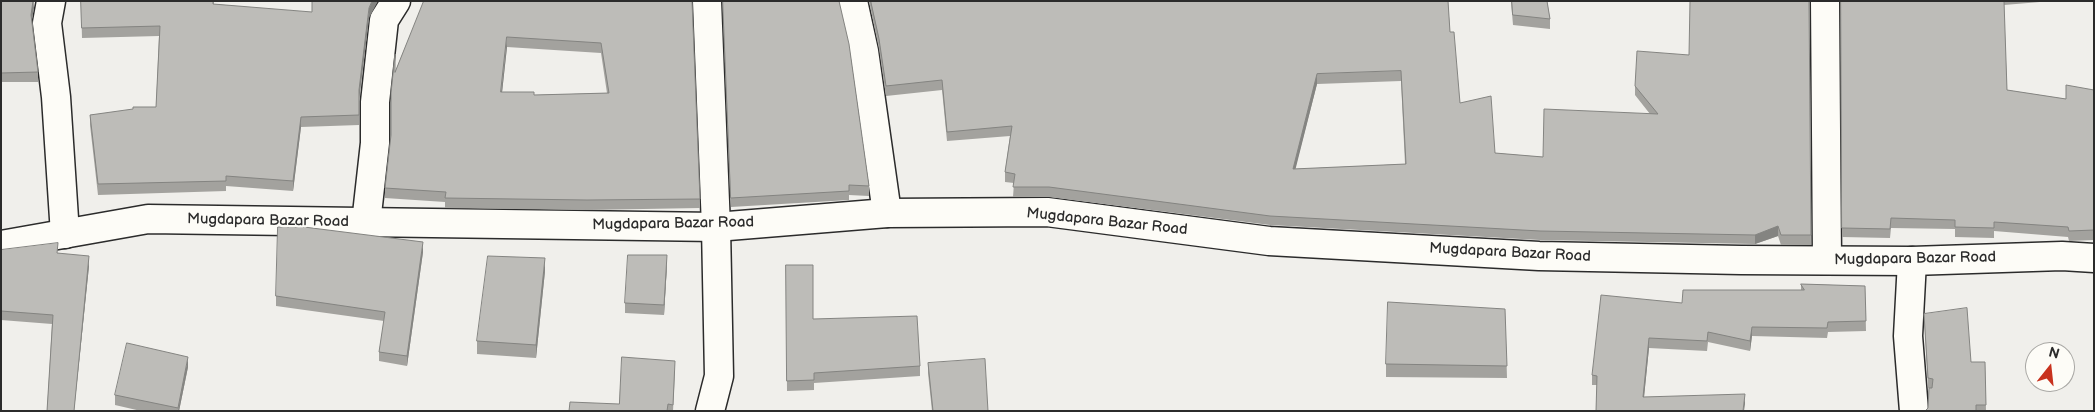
<!DOCTYPE html>
<html>
<head>
<meta charset="utf-8">
<style>
	body { margin:0 }
	#map { position:relative; width:2095px; height:412px; overflow:hidden; background:#f0efeb; font-family:"Balsamiq Sans",sans-serif }
	canvas { display:block }
	.frame { position:absolute; inset:0; border:2px solid #2b2b2b; pointer-events:none }
	.north { position:absolute; left:2025px; top:342px; width:50px; height:50px; box-sizing:border-box; background:#fdfcf7; border:1px solid #a9a8a5; border-radius:50%; rotate:16deg; font-size:14px; font-weight:700; line-height:20px; text-align:center; color:#2b2b2b }
	.north::after { content:''; display:block; margin:auto; width:18px; height:22px; background:#c8321e; clip-path:polygon(50% 0,100% 100%,50% 72%,0 100%) }
</style>
</head>
<body>
<div id="map">
<canvas width="2095" height="412"></canvas>
<div class="frame"></div>
<div class="north">N</div>
</div>
<script>
const g = document.querySelector('canvas').getContext('2d');
g.lineJoin = 'round';
function trace(path, color, width, dash) { g.strokeStyle = color; g.lineWidth = width; g.lineCap = dash ? 'butt' : 'round'; g.setLineDash(dash || []); g.stroke(path); }
function fill(path, color) { g.fillStyle = color; g.fill(path, 'evenodd'); }
function label(font, color, halo, rows, align = 'center') {
  g.font = font + ' "Balsamiq Sans",sans-serif'; g.lineWidth = 4.5; g.setLineDash([]); g.textBaseline = 'middle'; g.strokeStyle = halo; g.fillStyle = color; for (const [text, x, y, turn = 0] of rows) {
    g.save(); g.translate(x, y); g.rotate((+turn || 0) * Math.PI / 180); g.textAlign = isNaN(turn) ? turn : align; if (halo) g.strokeText(text, 0, 0); g.fillText(text, 0, 0); g.restore();
  }
}
const street = new Path2D(`
	M51,1L47,23L56,97L65,234
	M707,1L716,227L719,376L710,411
	M853,1L864,51L887,213
	M1825,1L1827,260
	M366,223L375,143V102L384,20L396,1
	M1912,261L1908,336L1914,411`);
const secondary = new Path2D(`
	M1,245L148,219L716,227L887,213L1047,212L1269,241L1539,256L1741,260L1912,261L2062,256L2094,258`);
const wall = new Path2D(`
	M1,1H34L32,20L38,72V82H1Z
	M81,1H214V4L369,18L359,100V125L301,127L293,191L226,186V191L98,195L90,125V115L156,107L159,36L82,38Z
	M424,1H692L700,208L587,210L445,208V202L385,198V188L391,135L395,72ZM507,47L601,53L607,93L534,95L502,92Z
	M723,1H839L869,186V196L849,195V200L731,207Z
	M869,1H1448L1450,32L1460,103L1495,153L1543,157L1650,114L1635,95V86L1689,55L1809,1L1811,245H1781L1778,236L1755,244L1540,240L1270,225L1049,197H1013L1014,183L1005,182V172L1010,136L947,141L942,90L886,96L879,49ZM1401,81L1405,164L1295,169L1317,84Z
	M1511,1H1547L1550,19V29L1513,25Z
	M1841,1H2040V2L2004,5L2007,90L2066,99L2094,90V240L2069,241L2068,237L1994,231V238L1955,237V229L1891,228L1890,238L1842,237Z
	M1,250L58,253L89,266L74,411H47L52,324L1,320Z
	M423,252L407,366L379,361V352L384,321L276,306V296Z
	M667,265L664,315L625,313V303Z
	M786,265L813,319L920,366V376L814,383V390L787,391Z
	M545,271L536,358L477,354V341Z
	M1801,284L1865,286L1866,331L1828,332L1827,338L1752,336L1750,351L1708,342L1707,351L1649,348L1644,397L1745,404L1596,411L1597,385H1592V375L1682,303L1801,290Z
	M1505,309L1507,378L1386,377V364Z
	M1924,314L1971,362H1985L1986,411H1925L1928,408L1929,388H1928Z
	M928,363L988,411H932L928,373Z
	M188,367L179,411H141L115,405V395Z
	M675,371L673,411H569L619,404Z`);
const shadedWall = new Path2D(`
	M33,1L34,8L31,25V15Z
	M372,1H378L369,18L359,100V90L369,8Z
	M507,37V47L501,102V92Z
	M1317,74V84L1293,179V169Z
	M301,117V127L293,191V181Z
	M1778,226V236L1755,244V235Z
	M423,242V252L407,366V356Z
	M667,255V265L664,315V305Z
	M89,256V266L74,411Z
	M545,258V271L536,358V345Z
	M1752,327V336L1750,351V341Z
	M1649,338V348L1643,407V397Z
	M188,357V367L179,411H178Z
	M1745,394V404L1744,411H1743Z`);
const building = new Path2D(`
	M1,1H33L31,15L38,72L1,73Z
	M81,1H213V4L312,12V1H372L369,8L359,90V115L301,117L293,181L226,176V181L98,184L90,115L133,109V107H156L160,26L82,28Z
	M424,1H692L700,199L587,200L445,198L446,192L385,188L391,135V93L395,54V72ZM507,37L601,43L609,93L534,95V92H501Z
	M723,1H839L849,44L869,186L849,185V191L731,198Z
	M871,1H1448L1450,32H1454L1460,103L1491,96L1495,153L1543,157L1544,109L1658,114L1635,86L1637,51L1689,55L1690,1H1809L1811,235H1781L1778,226L1755,235L1540,231L1270,216L1049,187H1013L1015,174L1005,172L1012,126L947,132L942,80L886,86L879,39ZM1401,71L1406,164L1293,169L1317,74Z
	M1512,1H1547L1550,19L1513,15Z
	M1841,1H2004L2007,90L2066,99V85L2094,90V230L2069,231L2068,227L1994,222V228L1955,227V220L1891,218L1890,229L1842,228Z
	M278,227H304L423,242L407,356L379,352L385,312L276,296Z
	M58,243L57,253L89,256L74,411H47L53,315L1,311V250Z
	M628,255H667L664,305L625,303Z
	M488,256L545,258L536,345L477,341Z
	M786,265H813V319L917,316L920,366L814,373V380L787,381Z
	M1801,284L1865,286L1866,321L1828,322L1827,328L1752,327L1750,341L1708,332L1707,341L1649,338L1643,397L1745,394L1743,411H1596L1597,376L1592,375L1601,295L1682,303L1683,290H1804Z
	M1388,302L1505,309L1507,366L1386,364Z
	M1967,308L1971,362H1985L1986,405H1976V411H1925L1928,408L1929,388H1932L1933,379L1928,378L1924,314Z
	M127,343L188,357L178,408L115,395Z
	M622,357L675,361L673,405L668,404L667,411H569L570,402L619,404Z
	M985,359L988,411H933L928,363Z`);
const streetNames = [
	["Mugdapara Bazar Road",268,221,1],
	["Mugdapara Bazar Road",1107,222,6],
	["Mugdapara Bazar Road",673,224,-1],
	["Mugdapara Bazar Road",1510,253,3],
	["Mugdapara Bazar Road",1915,259,-1]
];
trace(street, '#2b2b2b', 31);
trace(secondary, '#2b2b2b', 31);
trace(street, '#fdfcf7', 28);
trace(secondary, '#fdfcf7', 28);
fill(wall, '#a3a29e');
fill(shadedWall, '#848481');
fill(building, '#bdbcb8');
trace(building, '#848481', 1);
label('15px', '#2b2b2b', '#fdfcf7', streetNames);
</script>
</body>
</html>
